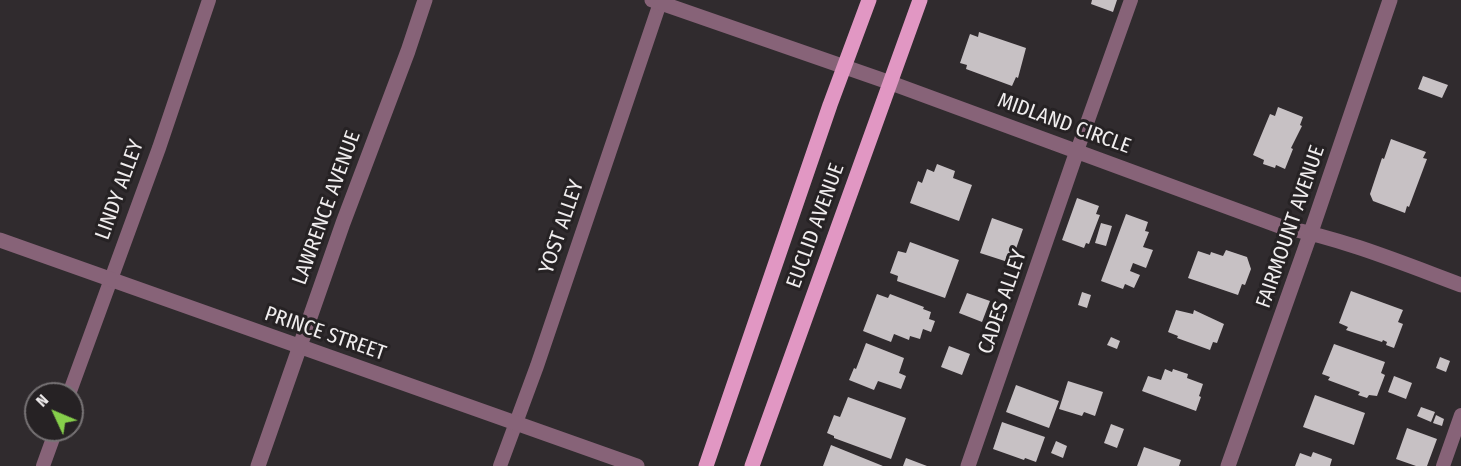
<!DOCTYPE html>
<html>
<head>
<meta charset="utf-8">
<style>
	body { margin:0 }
	#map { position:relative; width:1461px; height:466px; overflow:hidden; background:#302b2e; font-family:"Fira Sans Condensed",sans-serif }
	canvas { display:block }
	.north { position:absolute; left:24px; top:382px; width:60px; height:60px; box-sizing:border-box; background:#262224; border:2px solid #777375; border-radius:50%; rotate:314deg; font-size:16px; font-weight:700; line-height:24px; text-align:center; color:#f0edee }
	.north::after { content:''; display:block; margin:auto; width:21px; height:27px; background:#86cf4b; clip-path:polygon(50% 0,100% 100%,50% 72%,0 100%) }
</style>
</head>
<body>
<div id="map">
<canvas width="1461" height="466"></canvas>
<div class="north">N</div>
</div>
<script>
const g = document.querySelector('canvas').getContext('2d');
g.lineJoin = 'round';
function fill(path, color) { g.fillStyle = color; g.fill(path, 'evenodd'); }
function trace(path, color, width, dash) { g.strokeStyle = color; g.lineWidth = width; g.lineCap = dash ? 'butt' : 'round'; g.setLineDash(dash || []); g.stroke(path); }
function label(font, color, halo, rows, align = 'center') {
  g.font = font + ' "Fira Sans Condensed",sans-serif'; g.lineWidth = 6; g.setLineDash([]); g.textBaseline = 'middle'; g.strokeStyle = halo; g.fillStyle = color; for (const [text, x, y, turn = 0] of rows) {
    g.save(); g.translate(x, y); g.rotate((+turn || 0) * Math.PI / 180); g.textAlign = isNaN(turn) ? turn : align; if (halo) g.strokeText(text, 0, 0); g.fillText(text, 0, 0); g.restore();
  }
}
const building = new Path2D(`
	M1092,0H1117L1113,12L1091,4Z
	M979,32L1026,48L1018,78L1016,77L1012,86L966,69L967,65L960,63L970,34L978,37Z
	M1423,76L1448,85L1442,98L1418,89Z
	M1278,107L1303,117L1300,125L1302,126L1291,148L1293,149L1285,169L1276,165L1275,168L1263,164L1264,160L1253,155L1270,114L1275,116Z
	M1391,139L1426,152L1423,158L1427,159L1409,207L1407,206L1405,213L1373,201L1370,194L1382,158L1384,159Z
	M937,164L955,171L953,178L972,185L959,221L910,203L918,181L922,183L927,169L934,172Z
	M1077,198L1099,206L1096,214L1100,215L1089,244L1086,243L1084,248L1062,240Z
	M1126,214L1148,222L1145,231L1149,232L1143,247L1153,250L1146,268L1133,263L1130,271L1140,275L1134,288L1125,284L1123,289L1101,281Z
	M992,218L1023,229L1011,263L980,253Z
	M1101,223L1112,226L1106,246L1095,243Z
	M910,242L959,260L945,298L897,281L898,276L890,273L898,251L906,253Z
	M1226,250L1247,257L1251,269L1245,285L1242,284L1238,295L1188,278L1198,251L1210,255L1211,252L1223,256Z
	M1351,291L1403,310L1398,322L1403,324L1394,348L1386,345L1387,342L1383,340L1382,342L1346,330L1348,327L1339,323Z
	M1082,292L1091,295L1087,308L1078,305Z
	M967,293L990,301L982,322L959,313Z
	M877,294L888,298L890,294L924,307L923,309L931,312L929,319L935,321L931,332L923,329L920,339L910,336L909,340L894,334L891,342L863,331Z
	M1176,310L1193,314L1194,310L1224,324L1217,343L1213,342L1210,350L1177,338L1178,336L1168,332Z
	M1111,337L1120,341L1117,349L1107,345Z
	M866,343L904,358L899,373L906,376L901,389L878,381L874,390L849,380L854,368L856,369Z
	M1334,344L1385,362L1381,373L1385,375L1377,396L1369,395L1367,398L1358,395L1360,392L1328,380L1330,377L1322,374Z
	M949,346L970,354L962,375L941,367Z
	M1440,357L1450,361L1446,372L1436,368Z
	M1165,369L1172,372L1173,369L1188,374L1187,378L1203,384L1199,396L1201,397L1196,411L1142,391L1148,376L1161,380Z
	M1394,376L1412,383L1406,399L1388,392Z
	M1068,381L1103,392L1095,416L1084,412L1082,416L1059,409Z
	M1016,385L1059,401L1049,428L1006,412Z
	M1315,395L1365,413L1354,445L1303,427Z
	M848,397L906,418L891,459L834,438V436L827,433L834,415L840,417Z
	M1421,407L1435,412L1431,422L1417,416Z
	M1436,415L1444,419L1442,426L1433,423Z
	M1002,422L1045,437L1036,462L1025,458L1024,460L993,449Z
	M1111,424L1124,429L1117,448L1104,443Z
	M1407,428L1437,439L1427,466H1416L1396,459Z
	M1056,441L1067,446L1063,458L1051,453Z
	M831,445L883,466H823Z
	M1144,447L1181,460L1179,466H1137Z
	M1313,452L1332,459L1330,466H1295L1300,453L1311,457Z
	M906,458L927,466H903Z`);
const service = new Path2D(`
	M1077,151L1131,0
	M69,394L159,148L209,0
	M43,466L56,430
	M500,466L537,366L661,0
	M1443,466L1461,415`);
const minor = new Path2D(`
	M652,0L891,83L1282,227C1344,239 1402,263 1461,285
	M0,240L637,466
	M258,466L343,223L408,51L425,0
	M968,466L1077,151
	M1228,466L1311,232L1390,0`);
const primary = new Path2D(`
	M706,466L830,105L869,0
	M752,466L920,0`);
const streetNames = [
	["MIDLAND CIRCLE",1064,124,20],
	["LINDY ALLEY",120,190,-70],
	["LAWRENCE AVENUE",327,208,-70],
	["EUCLID AVENUE",816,226,-70],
	["YOST ALLEY",562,227,-71],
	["FAIRMOUNT AVENUE",1291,227,-71],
	["CADES ALLEY",1003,302,-71],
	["PRINCE STREET",325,334,19]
];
fill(building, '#c7c1c4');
trace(service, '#876378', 14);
trace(minor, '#876378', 15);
trace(primary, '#e197c3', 15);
label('21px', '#f0edee', '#262224', streetNames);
</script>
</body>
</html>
